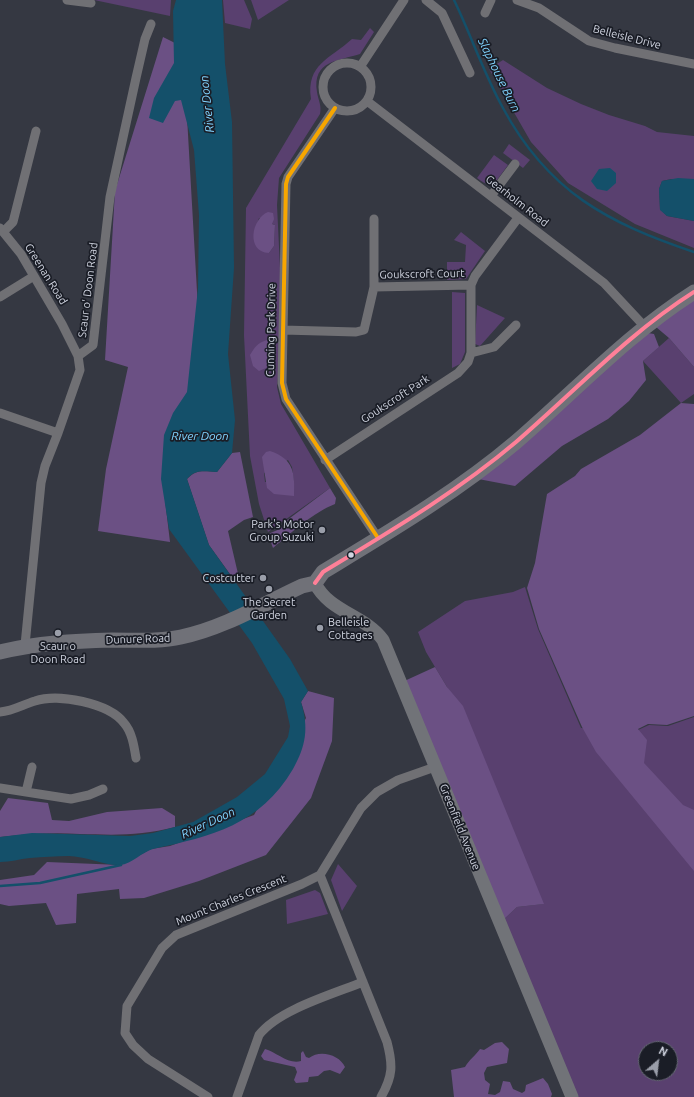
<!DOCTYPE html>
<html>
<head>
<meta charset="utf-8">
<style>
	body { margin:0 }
	#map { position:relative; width:694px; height:1097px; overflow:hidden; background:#353842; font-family:Ubuntu,sans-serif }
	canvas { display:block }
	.north { position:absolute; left:638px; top:1041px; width:40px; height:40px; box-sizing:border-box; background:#1a1d26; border:1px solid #636771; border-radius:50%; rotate:28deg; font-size:11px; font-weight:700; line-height:16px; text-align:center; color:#d1d5e1 }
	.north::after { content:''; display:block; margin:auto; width:14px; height:18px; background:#9a9ea9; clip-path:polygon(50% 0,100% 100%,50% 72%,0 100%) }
</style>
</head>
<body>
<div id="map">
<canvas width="694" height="1097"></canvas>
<div class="north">N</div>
</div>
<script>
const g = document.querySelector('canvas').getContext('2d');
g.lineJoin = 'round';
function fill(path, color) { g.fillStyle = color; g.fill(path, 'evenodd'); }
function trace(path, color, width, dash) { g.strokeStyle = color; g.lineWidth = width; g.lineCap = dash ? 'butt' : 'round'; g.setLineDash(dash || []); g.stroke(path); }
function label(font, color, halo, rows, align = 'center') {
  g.font = font + ' Ubuntu,sans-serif'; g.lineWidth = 3.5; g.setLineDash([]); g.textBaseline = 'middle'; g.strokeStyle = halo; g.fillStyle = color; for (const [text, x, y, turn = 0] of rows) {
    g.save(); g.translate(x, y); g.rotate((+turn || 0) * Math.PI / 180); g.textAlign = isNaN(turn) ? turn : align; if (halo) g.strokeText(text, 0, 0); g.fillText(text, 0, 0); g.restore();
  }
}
const green = new Path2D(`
	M94,0H171L170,16Z
	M223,0H244L252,19L250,29L225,23Z
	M251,0H289L258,20Z
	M370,28L374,32L360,54C339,61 312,60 317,92C318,100 322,105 320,114L279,178L277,205L283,330L277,387L281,404L330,488L268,532L259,504L250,456L244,335L246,208L311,99C306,64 330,59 352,39L361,40ZM259,218L275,225L274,246L269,253L257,224ZM288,460L292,467L294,481L265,482L264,473Z
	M503,60L547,88L581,104L609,115L645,126L657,132L694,136V179H671L662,181L659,189L660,209L667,216L694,221V248L635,224L568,183L531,142L489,69Z
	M509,144L530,160L523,168L503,153Z
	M494,155L508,165L494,184C487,186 483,182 477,178Z
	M461,232L485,251L466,279L447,280V262H465L466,245L454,240Z
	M452,292L465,293V352L460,364L452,368Z
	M477,305L505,318L480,346L475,344Z
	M669,338L694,367V394L681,403L643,361Z
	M525,587L538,629L581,728L638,730L649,725L668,726L694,717V1097H572L500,923L517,907L543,904L447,687L426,652L418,632L465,601L513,592ZM646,1049H670V1073H646Z
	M338,864L357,886L342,911L331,880Z
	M315,890L320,893L328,914L287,924L286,900Z`);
const forest = new Path2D(`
	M163,37L183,47L202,379L165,500L170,542L98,531L106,469L128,367L105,360L115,191Z
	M268,212L273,213L274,219L272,224L275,225L274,246L269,253C246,252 251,219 268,212Z
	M694,297V367L669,338L656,327Z
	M648,333L654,334L659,347L643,361L646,380L629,401L608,419L562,446L515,486L473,478Z
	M267,340L272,346L273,365L259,371L253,366L250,355C255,347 257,343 267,340Z
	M681,403L694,404V716L667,725L648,724L638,729L647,740L644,763L683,805L694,810V871L596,752L582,727L539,629L527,588L535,563L547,494L575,476L581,469L640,435Z
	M270,451C294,459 295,473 294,496L274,494L267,488L262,457L266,452Z
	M240,452L253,517L244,520L228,531L239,578L235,581L209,545L187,479C196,469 204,471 217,472L232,453Z
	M330,488L336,498L335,504C314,512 291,533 273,548L268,534L280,529L286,521Z
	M435,667L447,687L463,706L544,904L517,907L500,923L400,683Z
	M308,691L334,698L332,741L311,798L266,855L199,881L144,898L120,899L119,889L77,894L76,923L56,925L46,903L9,906L0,904V880L34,875L47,862L121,865L151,849L170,846L254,815L306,718L301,702Z
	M8,798L48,803L52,820L69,821L107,812L162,808L175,816V827C141,836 115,835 80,834C53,832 27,834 0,837V811Z
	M502,1042L509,1049L507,1063L487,1067L484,1073L485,1080L490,1084L488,1094L495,1095L500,1092L503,1081L510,1082L513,1089L522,1093L525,1091L526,1085L543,1078L548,1084L552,1094L551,1097H454L451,1070L465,1067C469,1060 475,1056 480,1049L484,1050L495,1043Z
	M265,1049C276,1052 289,1065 301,1061V1053L303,1051L306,1057L309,1058C320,1049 340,1055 345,1067L340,1074L330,1070L324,1071L318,1076L309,1077L308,1082L296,1083L294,1080L297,1072L295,1067L264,1060L261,1056Z`);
const water = new Path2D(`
	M176,0H222L225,64L232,122L234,268L228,354L235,420L232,453L217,472C204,471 195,469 187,479L209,545L290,659L308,691L301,702C309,728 306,746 293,769C260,825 212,836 153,849C142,852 132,864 120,865C107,866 84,856 69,856C56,856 43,857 30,858C19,859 11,862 0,862V837L32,833L130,836L153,833L193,822L237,797L265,774L288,737L290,726L284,699L252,643L169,529L161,479L164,435L173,413L187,392L198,288L199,215L194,150L181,100L175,101L163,123L149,118L154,98L174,63L173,11Z
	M610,168L616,173V183L607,191L597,189L591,181L599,169Z
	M678,178L694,179V221L667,216L660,210L659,189L662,181Z`);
const stream = new Path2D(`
	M454,0C471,35 484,74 503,108C548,192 608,223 694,252
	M0,886L40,883L121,865`);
const street = new Path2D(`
	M67,0L91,3
	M426,0L442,13L470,73
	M517,0L539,8L589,41L615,48L694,64
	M485,13L491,0
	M323 87a24 24 0 1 1 48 0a24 24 0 1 1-48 0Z
	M360,67L404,0
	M367,101L604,283L646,328
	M335,108L288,177L286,184L282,383L286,399L378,538
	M491,196L515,164
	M0,228L21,254L62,324L78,356L80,370L58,433L45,466L41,483L25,645
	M3,232L13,222L36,131
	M374,287L471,285
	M0,297L34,276
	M283,330L356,332L364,330L374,287V219
	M471,353L494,347L516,325
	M78,356L93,345L110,197L136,78L145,39L151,24
	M0,413L58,433
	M325,460L458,373L468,362L471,353V285L475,276L518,218
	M0,712C13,711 22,705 35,701C58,693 109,703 124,723C132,732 134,746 136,758
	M0,788L71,799L89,795L103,789
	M26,792L32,767
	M320,875L387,1042C393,1065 393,1076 381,1097
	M208,1097L148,1059L133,1045L125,1033L127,1006L162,948L176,935L302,884L320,875L361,808L377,792L398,780L435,767
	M237,1097L259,1035C278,1010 333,994 363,982`);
const secondary = new Path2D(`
	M315,583C329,612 365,615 383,640L572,1097`);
const primary = new Path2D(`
	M0,652C37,643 74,641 112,640C135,640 159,642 181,637C224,628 263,604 302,586L315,583L323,572C389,532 457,492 516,442C574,392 629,333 694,292`);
const bus1 = new Path2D(`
	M335,108L288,177L286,184L282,383L286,399L378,538`);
const bus2 = new Path2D(`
	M315,583L323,572C389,532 457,492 516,442C574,392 629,333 694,292`);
const markers = [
	[322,530,4,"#9a9ea9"],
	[351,555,3.5,"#d1d5e1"],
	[263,578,4,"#9a9ea9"],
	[269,589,4,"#9a9ea9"],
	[320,628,4,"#9a9ea9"],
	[58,633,4,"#9a9ea9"]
];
const streetNames = [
	["Belleisle Drive",627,37,14],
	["Gearholm Road",517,201,38],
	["Greenan Road",46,274,58],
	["Goukscroft Court",422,274,-1],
	["Scaur o' Doon Road",88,290,-83],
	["Cunning Park Drive",271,330,-89],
	["Goukscroft Park",395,399,-33],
	["Dunure Road",138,639,-2],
	["Greenfield Avenue",460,827,68],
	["Mount Charles Crescent",231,900,-22]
];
const poiNames = [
	["Park's Motor",314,524],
	["Group Suzuki",314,537],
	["Costcutter",255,578],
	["The Secret",269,602,"center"],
	["Garden",269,615,"center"],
	["Belleisle",328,622,"left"],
	["Cottages",328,635,"left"],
	["Scaur o",58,646,"center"],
	["Doon Road",58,659,"center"]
];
const waterNames = [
	["Slaphouse Burn",499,75,64],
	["River Doon",207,104,-96],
	["River Doon",200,436],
	["River Doon",208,823,-25]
];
fill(green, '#59406f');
fill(forest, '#6b5084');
fill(water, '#14506a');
trace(stream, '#14506a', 2.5);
trace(street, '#707074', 9);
trace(secondary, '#717378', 13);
trace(primary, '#707178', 15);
trace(bus1, '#f7a600', 4);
trace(bus2, '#ff8098', 4);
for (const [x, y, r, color] of markers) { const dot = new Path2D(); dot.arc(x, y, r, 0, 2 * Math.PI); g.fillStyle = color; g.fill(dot); trace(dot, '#1a1d26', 1.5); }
label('11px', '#d1d5e1', '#1a1d26', streetNames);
label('11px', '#d1d5e1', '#1a1d26', poiNames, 'right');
label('italic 12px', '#81d4ff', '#1a1d26', waterNames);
</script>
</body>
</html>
